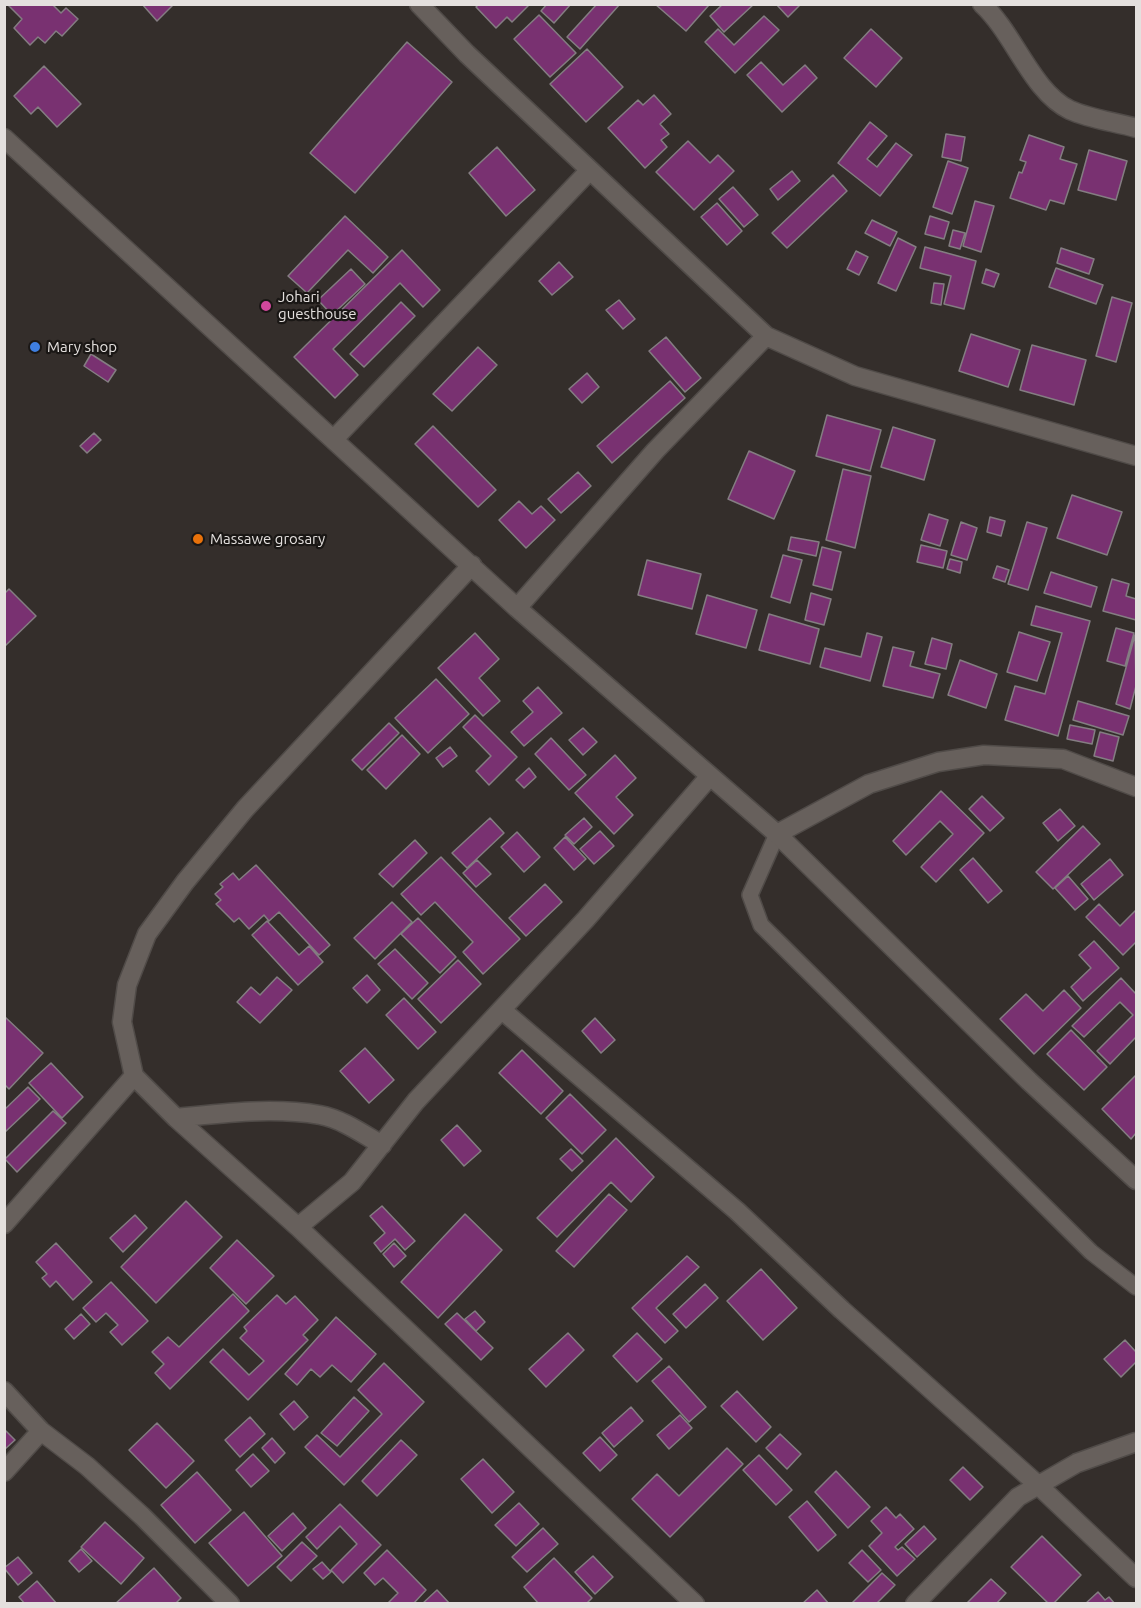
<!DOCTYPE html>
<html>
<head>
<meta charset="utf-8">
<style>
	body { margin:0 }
	#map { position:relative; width:1141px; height:1608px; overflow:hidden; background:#342e2b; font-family:Ubuntu,sans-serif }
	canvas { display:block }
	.frame { position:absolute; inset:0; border:6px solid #e4e0de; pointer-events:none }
</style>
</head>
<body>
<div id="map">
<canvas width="1141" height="1608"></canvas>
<div class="frame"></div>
</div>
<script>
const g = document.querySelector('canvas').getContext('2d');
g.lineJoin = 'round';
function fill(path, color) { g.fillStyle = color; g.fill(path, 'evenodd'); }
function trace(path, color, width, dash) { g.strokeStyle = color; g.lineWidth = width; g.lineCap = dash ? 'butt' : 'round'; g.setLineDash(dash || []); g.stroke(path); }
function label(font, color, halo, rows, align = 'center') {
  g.font = font + ' Ubuntu,sans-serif'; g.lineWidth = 4.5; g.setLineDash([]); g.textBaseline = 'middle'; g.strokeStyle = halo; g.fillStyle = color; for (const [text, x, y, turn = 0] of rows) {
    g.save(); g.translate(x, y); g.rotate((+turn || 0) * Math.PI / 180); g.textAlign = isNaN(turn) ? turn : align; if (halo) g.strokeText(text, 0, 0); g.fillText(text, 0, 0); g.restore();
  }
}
const building = new Path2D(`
	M11,4H52L61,13L66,8L78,19L62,36L56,31L45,43L38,37L30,45L14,28L22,19L9,6Z
	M142,4H174L157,21Z
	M479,4H530L512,22L507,17L496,28L476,7Z
	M547,4H571L554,23L541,11Z
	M597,4H620L580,49L567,37Z
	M655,4H709V5L686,31Z
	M723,4H754L724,32L710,16Z
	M776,4H801L788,17Z
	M539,15L576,53L550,77L514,39Z
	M764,16L779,30L735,73L705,42L718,29L734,45Z
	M871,29L902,58L876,87L844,58Z
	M407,42L452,82L355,193L310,153Z
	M587,49L623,87L586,122L550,84Z
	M761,62L783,85L805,65L817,78L782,112L747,75Z
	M44,66L81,104L57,127L38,107L31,114L14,96Z
	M654,95L671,114L660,124L669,134L661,140L667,147L645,168L608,128L638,100L643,105Z
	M870,122L887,136L867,159L877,167L896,143L912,155L880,196L838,163Z
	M946,134L965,137L961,161L942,157Z
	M1029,135L1064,147L1060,159L1077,164L1064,204L1050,200L1046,210L1010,198L1019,172L1022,173L1026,162L1020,160Z
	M688,141L710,163L718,155L734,171L694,210L656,172Z
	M497,147L535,190L506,216L469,173Z
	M1089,150L1127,161L1116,200L1078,190Z
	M948,161L968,168L952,214L933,207Z
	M792,171L800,181L778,200L770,189Z
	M833,175L847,191L787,248L772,233Z
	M733,187L758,215L744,227L719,199Z
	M975,201L994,206L981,252L963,246Z
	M717,203L742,231L727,245L701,217Z
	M345,216L388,257L373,273L348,250L307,293L288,276Z
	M930,216L949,222L944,239L925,234Z
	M872,220L897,232L890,246L865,233Z
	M953,230L965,233L960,249L949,246Z
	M898,238L916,247L896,291L878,283Z
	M925,247L976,261L964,309L944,304L951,276L920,268Z
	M1061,248L1094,259L1089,274L1057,263Z
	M402,250L440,290L423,307L400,283L333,349L358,375L335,398L294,357Z
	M856,251L868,257L859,275L847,269Z
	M559,262L573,277L552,295L539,281Z
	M1056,268L1103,285L1096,304L1049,287Z
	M351,269L365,284L332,315L318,300Z
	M986,269L999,274L994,287L982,283Z
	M934,283L944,284L941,305L931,303Z
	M1112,297L1132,303L1116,362L1096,356Z
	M619,300L635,319L623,329L606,310Z
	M401,302L415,316L364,367L350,354Z
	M971,334L1020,350L1008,387L959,371Z
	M666,337L701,378L685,392L649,351Z
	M1032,345L1086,360L1074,405L1020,390Z
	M478,347L497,365L452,411L433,394Z
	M91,354L116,370L108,382L84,366Z
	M587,373L599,387L582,403L569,389Z
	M670,381L685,398L612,463L597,446Z
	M827,415L881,430L870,471L816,456Z
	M433,426L496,490L478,507L415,444Z
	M893,427L935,440L924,480L881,467Z
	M94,433L101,440L87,453L80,446Z
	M749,451L795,471L774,519L728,499Z
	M843,469L871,476L855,548L826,540Z
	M578,472L591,486L561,513L548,499Z
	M1072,495L1122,512L1107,555L1057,538Z
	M519,501L532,514L541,506L555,520L526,548L499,520Z
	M929,514L948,520L940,546L921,540Z
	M990,517L1005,521L1001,536L987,532Z
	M961,522L977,528L967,560L951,555Z
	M1027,522L1047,528L1028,590L1008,584Z
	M791,537L819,542L816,556L788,550Z
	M921,545L947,551L943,568L917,562Z
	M822,547L841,552L832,590L813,585Z
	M783,555L802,560L790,603L771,597Z
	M950,559L962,562L960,573L947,569Z
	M647,560L701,574L692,609L638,595Z
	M997,566L1009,570L1005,582L993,578Z
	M1051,572L1097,587L1091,607L1044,593Z
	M1112,579L1129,584L1126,596L1136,599V620L1103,611Z
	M9,589L36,616L4,647V594Z
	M811,593L831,599L824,625L805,620Z
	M707,595L757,610L746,648L696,634Z
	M1036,606L1090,621L1058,736L1005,720L1015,686L1045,694L1062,633L1031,625Z
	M769,614L819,629L810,664L759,650Z
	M1116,628L1134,633L1125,666L1107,661Z
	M1019,632L1050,642L1037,681L1007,672Z
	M475,633L499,659L479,678L500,701L483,716L438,668Z
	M867,633L882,637L870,681L820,667L825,648L861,657Z
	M1135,635L1136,686L1130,709L1116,704Z
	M932,638L952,644L946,669L925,664Z
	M893,647L914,652L910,666L940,674L933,698L883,686Z
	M960,660L997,674L986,708L948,695Z
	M436,679L469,714L428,753L395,718Z
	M538,687L562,713L524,746L511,732L533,712L523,701Z
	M1078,701L1129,716L1123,735L1073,720Z
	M475,715L517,757L489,785L476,771L491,756L463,727Z
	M389,723L399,733L362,770L352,760Z
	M1070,725L1095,730L1092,744L1067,739Z
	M583,728L597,742L583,755L569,740Z
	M1100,732L1119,737L1113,761L1094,756Z
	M402,735L420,754L386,789L367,770Z
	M551,738L586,775L569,790L535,754Z
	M450,747L457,756L443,767L436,758Z
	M615,755L636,778L616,797L633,815L614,834L575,793Z
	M529,768L536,777L524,788L516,780Z
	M941,791L984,833L936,882L921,867L953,834L940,821L906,855L893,841Z
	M982,796L1004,818L990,831L969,809Z
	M1060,809L1075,826L1058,841L1043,823Z
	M490,818L504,833L467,868L452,853Z
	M584,818L592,827L574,844L565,835Z
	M1083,826L1100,844L1053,889L1036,872Z
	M600,831L614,846L594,864L580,849Z
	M517,832L540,857L524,872L501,847Z
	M565,837L586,859L574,870L554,848Z
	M415,840L427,853L393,887L379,874Z
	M441,857L520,939L483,974L463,952L473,942L435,902L421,915L401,894Z
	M973,858L1002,891L988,903L960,870Z
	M1110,859L1123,875L1094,900L1081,884Z
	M477,860L491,874L476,887L463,873Z
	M256,865L330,945L319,955L279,912L269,921L264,915L249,929L239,918L234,922L216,904L221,900L215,894L223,887L220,884L233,873L239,880Z
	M1068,876L1088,899L1075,910L1055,888Z
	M545,884L562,902L526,936L509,918Z
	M392,902L412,922L375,959L354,938Z
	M1099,904L1120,926L1136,910V942L1123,955L1086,917Z
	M418,918L456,957L440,973L401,934Z
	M267,921L299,955L309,946L323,962L298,985L252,935Z
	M1094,941L1119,968L1083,1001L1071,987L1091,968L1079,955Z
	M395,949L428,983L412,999L378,964Z
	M458,960L481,984L441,1023L418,999Z
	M367,975L380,990L367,1003L353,988Z
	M277,977L292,990L260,1023L237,1002L251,987L260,995Z
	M1121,978L1136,994V1037L1110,1064L1097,1051L1133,1015L1120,1002L1084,1037L1072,1026Z
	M1064,990L1081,1008L1034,1054L1000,1019L1026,994L1043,1011Z
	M404,998L436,1032L418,1049L386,1015Z
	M4,1016L43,1053L9,1089L4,1084Z
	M595,1018L615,1040L601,1053L582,1031Z
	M1071,1030L1107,1067L1084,1090L1047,1054Z
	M365,1048L394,1080L369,1103L340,1071Z
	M522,1050L563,1091L541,1114L499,1073Z
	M51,1063L83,1097L62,1118L29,1083Z
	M1136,1075V1133L1131,1139L1102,1109Z
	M28,1087L40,1099L4,1133V1110Z
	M570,1094L606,1130L582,1154L546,1118Z
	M53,1111L66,1123L17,1172L5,1159Z
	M457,1125L481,1151L464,1166L441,1140Z
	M616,1138L654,1177L631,1202L611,1182L557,1237L537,1218Z
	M571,1149L583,1161L572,1171L560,1159Z
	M609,1194L627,1210L574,1267L556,1251Z
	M186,1201L222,1237L156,1303L121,1267Z
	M382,1206L415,1241L405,1250L395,1239L381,1252L374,1243L385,1233L370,1216Z
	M465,1214L502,1250L438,1318L401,1282Z
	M135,1215L147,1228L123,1252L110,1238Z
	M237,1240L274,1276L246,1304L210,1268Z
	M56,1243L92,1282L73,1300L56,1281L50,1287L42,1278L47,1274L36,1262Z
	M394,1243L406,1256L394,1267L383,1254Z
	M687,1256L699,1267L656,1308L678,1331L665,1343L632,1308Z
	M761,1269L797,1308L763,1340L727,1301Z
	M111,1282L148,1321L122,1345L110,1332L118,1325L106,1313L96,1322L83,1308Z
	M705,1284L718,1298L686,1328L673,1314Z
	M233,1294L249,1311L170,1389L155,1373L164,1364L152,1352L168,1337L179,1347Z
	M277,1295L286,1304L295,1296L318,1320L303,1335L308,1340L248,1400L210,1362L223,1349L249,1375L264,1361L240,1338L247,1331L244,1327Z
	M475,1311L485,1322L476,1331L465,1319Z
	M457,1313L493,1348L481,1360L445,1324Z
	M81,1314L90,1324L74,1339L65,1329Z
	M336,1317L376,1354L351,1382L332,1365L320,1377L311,1369L297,1385L285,1374Z
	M568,1333L584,1350L546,1387L529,1369Z
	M637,1333L662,1359L637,1382L613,1356Z
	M1125,1340L1136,1352V1362L1121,1377L1104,1359Z
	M384,1363L424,1402L344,1485L305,1447L317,1435L340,1457L382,1414L358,1390Z
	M669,1366L706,1407L689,1422L652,1381Z
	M737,1391L771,1427L756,1442L721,1406Z
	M354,1397L369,1411L337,1446L321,1433Z
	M294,1401L308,1417L294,1430L280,1414Z
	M631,1407L643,1421L614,1447L602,1433Z
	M680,1415L692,1428L669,1449L657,1435Z
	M250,1417L265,1434L240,1457L225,1440Z
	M157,1423L194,1461L166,1488L129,1450Z
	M4,1429L15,1440L4,1450Z
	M780,1434L801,1454L787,1469L766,1448Z
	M600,1437L617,1455L600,1471L583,1453Z
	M272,1438L285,1453L275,1463L262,1448Z
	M401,1440L417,1455L377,1496L362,1481Z
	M727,1448L743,1464L670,1537L632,1499L657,1474L679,1496Z
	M253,1454L269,1471L251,1487L236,1470Z
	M759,1455L792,1490L776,1505L743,1470Z
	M483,1459L514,1492L492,1513L461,1479Z
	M963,1467L983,1487L970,1500L950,1480Z
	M836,1471L870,1507L848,1528L815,1492Z
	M197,1472L231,1510L195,1543L161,1505Z
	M807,1501L836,1535L818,1551L789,1517Z
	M519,1503L539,1524L516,1546L495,1525Z
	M340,1504L381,1545L343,1583L331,1570L357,1544L340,1526L317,1549L306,1537Z
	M886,1507L896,1518L900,1514L914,1529L895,1547L898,1550L902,1547L915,1559L897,1576L869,1546L882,1533L871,1521Z
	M244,1512L282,1556L248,1586L209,1543Z
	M293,1513L306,1528L282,1551L268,1536Z
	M105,1522L144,1558L121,1584L81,1547Z
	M924,1526L936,1539L917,1557L905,1544Z
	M543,1528L558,1544L527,1572L512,1557Z
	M1042,1536L1081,1575L1053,1604H1049L1011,1567Z
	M302,1542L317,1556L291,1581L277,1567Z
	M81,1549L92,1561L79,1572L69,1561Z
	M387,1550L426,1590L413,1604H387L398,1593L383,1578L375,1585L364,1573Z
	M862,1550L881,1570L868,1582L849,1563Z
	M593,1556L613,1577L595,1594L575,1572Z
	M18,1557L32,1573L18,1585L4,1568Z
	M554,1558L592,1598L586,1604H539L524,1587Z
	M322,1562L331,1572L323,1579L313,1569Z
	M154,1568L181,1598L175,1604H115Z
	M882,1573L895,1585L876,1604H851Z
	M991,1579L1006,1593L996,1604H966Z
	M37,1581L57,1604H25L19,1597Z
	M437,1590L450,1604H422Z
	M817,1590L829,1604H802Z
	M1098,1592L1105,1600L1109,1597L1115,1604H1085Z`);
const lane = new Path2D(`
	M777,834L750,895L761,925L1091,1252L1136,1287`);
const street = new Path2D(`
	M419,4L467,54L766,336L855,376L1136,456
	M982,4C1014,33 1032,92 1070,110C1090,119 1115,122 1136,128
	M4,138L517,608L777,834L1029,1081L1136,1180
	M334,439L590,170
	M472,565L245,809L185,882L147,934L127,985L122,1022L134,1076L176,1118L298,1227L695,1604
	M517,608L655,451L766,336
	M777,834L869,784L938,762L984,755L1063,759L1136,787
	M502,1010L737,1211L842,1310L1038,1485L1136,1578
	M176,1118C223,1113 273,1107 320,1115C342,1119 363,1134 382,1145
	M4,1224L134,1076
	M298,1227L352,1182L416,1101L586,919L710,776
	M4,1391L41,1431L87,1466L142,1516L230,1604
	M4,1472L41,1431
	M915,1604L1018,1497L1077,1463L1136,1442`);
const markers = [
	[266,306,6,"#d1479c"],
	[35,347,6,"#3f7fe0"],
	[198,539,6,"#e8710a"]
];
const poiNames = [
	["Johari",278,297],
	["guesthouse",278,314],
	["Mary shop",47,347],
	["Massawe grosary",210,539]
];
fill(building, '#793171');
trace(building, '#847d82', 1.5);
trace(lane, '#504b48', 18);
trace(street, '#504b48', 21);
trace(lane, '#67605c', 15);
trace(street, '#67605c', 18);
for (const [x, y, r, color] of markers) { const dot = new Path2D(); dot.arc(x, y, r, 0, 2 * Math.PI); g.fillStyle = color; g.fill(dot); trace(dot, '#1a1715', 2); }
label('15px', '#e4e0de', '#1a1715', poiNames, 'left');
</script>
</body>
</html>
